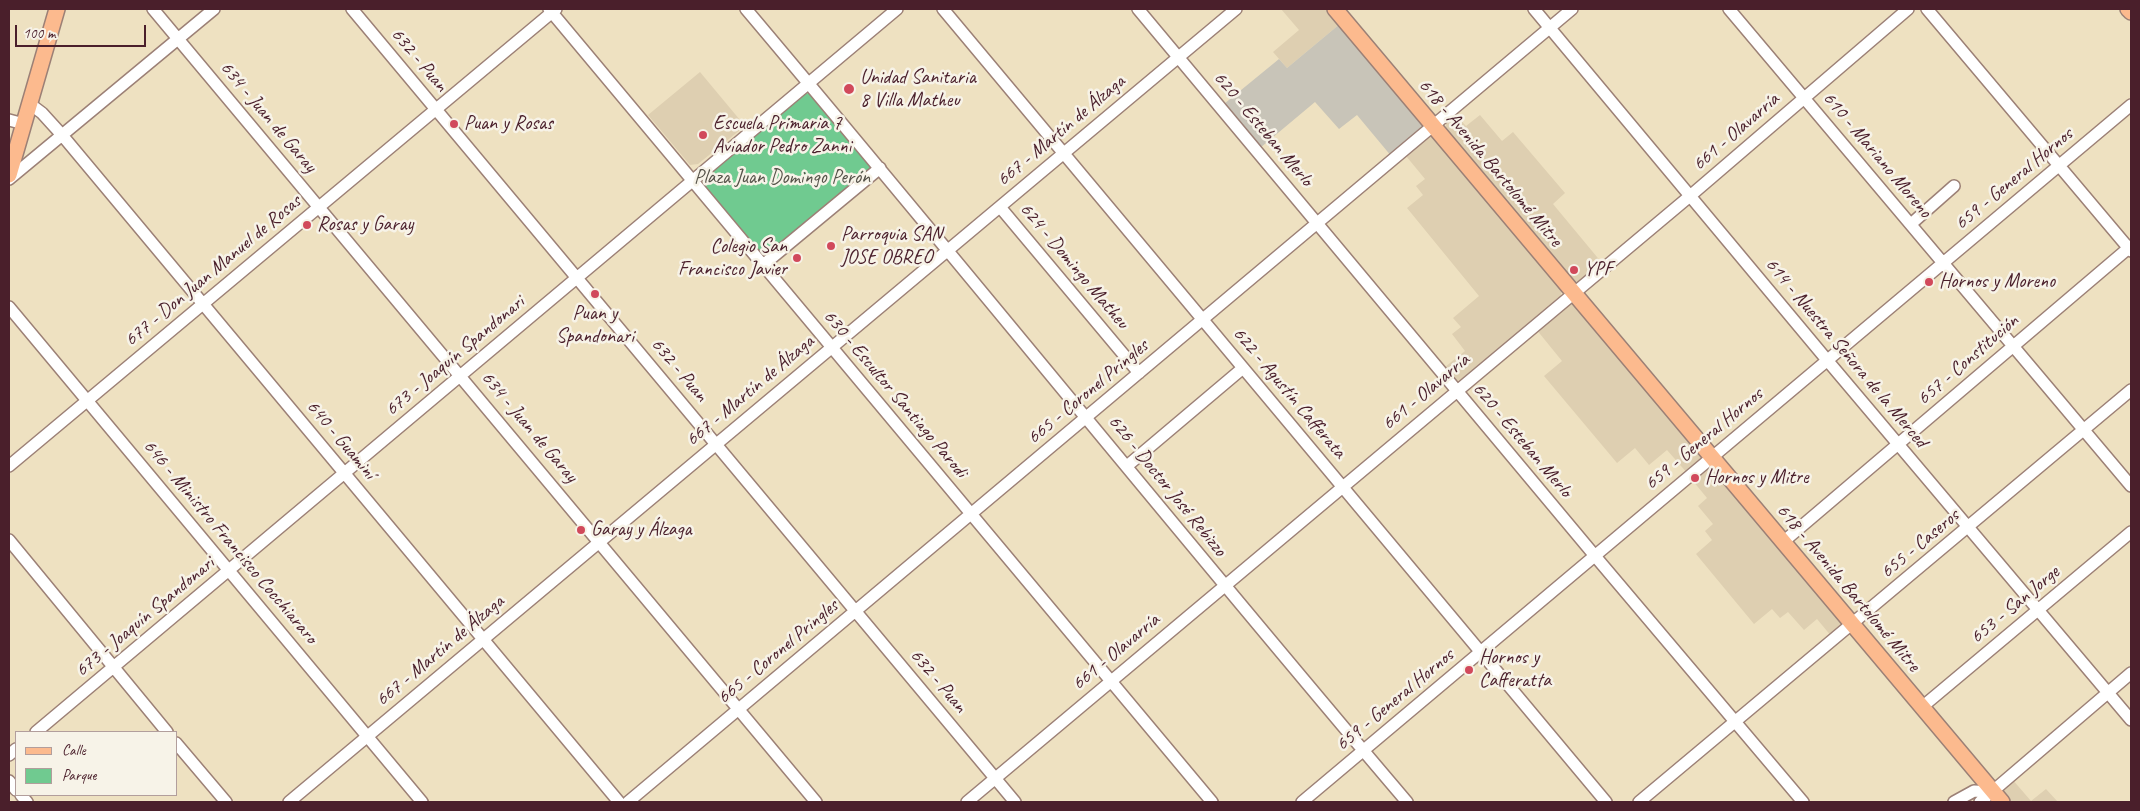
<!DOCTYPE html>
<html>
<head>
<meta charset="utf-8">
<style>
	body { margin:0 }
	#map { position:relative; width:2140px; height:811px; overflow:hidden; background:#eee1c1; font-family:Caveat,sans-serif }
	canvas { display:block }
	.frame { position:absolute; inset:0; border:10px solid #4a1f2b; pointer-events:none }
	.legend { position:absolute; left:15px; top:731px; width:162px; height:65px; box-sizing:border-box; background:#f7f3e8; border:1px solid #b29e9c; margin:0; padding:6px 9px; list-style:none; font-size:15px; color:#4a1f2b }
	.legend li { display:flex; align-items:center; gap:10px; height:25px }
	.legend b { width:25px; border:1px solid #b29e9c }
	.scale { position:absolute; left:15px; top:25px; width:131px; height:22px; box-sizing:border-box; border:2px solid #4a1f2b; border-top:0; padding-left:6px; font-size:15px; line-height:18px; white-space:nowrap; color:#4a1f2b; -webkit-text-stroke:4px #f7f3e8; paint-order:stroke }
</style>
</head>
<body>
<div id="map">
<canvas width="2140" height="811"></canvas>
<div class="frame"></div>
<ul class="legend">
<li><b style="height:6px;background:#fcba8e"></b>Calle</li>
<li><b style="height:14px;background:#70ca90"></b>Parque</li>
</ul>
<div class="scale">100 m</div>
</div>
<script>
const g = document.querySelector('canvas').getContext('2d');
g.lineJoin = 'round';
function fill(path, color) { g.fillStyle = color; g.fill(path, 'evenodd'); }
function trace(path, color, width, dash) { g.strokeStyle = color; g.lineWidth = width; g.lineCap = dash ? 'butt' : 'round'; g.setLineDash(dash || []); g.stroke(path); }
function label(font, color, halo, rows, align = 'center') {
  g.font = font + ' Caveat,sans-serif'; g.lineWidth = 5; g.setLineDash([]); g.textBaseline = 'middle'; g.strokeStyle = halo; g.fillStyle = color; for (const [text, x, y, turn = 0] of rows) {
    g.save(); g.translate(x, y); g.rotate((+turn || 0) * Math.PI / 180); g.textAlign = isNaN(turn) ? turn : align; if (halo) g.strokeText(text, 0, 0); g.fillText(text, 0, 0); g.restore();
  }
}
const built = new Path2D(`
	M1281,9H1329L1341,23L1287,68L1273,52L1299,30Z
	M700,72L745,126L698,164L690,165L648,115Z
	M1455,114L1466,126L1480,115L1502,141L1513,132L1565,193L1553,204L1602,263L1579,282H1573L1446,130V122Z
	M1430,137H1435L1562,290L1560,298L1460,381L1456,380L1445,367L1465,351L1452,334L1461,327L1453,318L1479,296L1407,208L1423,195L1416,186L1425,179L1406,156Z
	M1568,302H1573L1703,457L1688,474L1667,450L1649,465L1635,448L1617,463L1544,376L1562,361L1536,329Z
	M1710,468H1713L1843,623L1842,628L1832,637L1817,619L1804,630L1788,612L1780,618L1772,609L1754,624L1696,554L1712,540L1705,531L1713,524L1698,506L1707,498L1693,481Z
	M2012,779L2031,801L2046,789L2058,802H2010L2004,795L2002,788Z`);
const industrial = new Path2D(`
	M1341,23L1425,127L1392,157L1357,115L1339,129L1315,102L1260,148L1224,104L1279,59L1287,68Z`);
const green = new Path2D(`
	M809,93L814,96L869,162L871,169L764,260L702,186L703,178L804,94Z`);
const minor = new Path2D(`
	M153,9L816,802
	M352,9L1015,802
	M549,9L1212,802
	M746,9C968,272 1184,540 1407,802
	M943,9L1606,802
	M1138,9L1595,556L1803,802
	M1534,9L1827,360L2131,720
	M1729,9L2131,486
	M1927,9L2131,251
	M30,104L42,113L62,135L619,802
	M9,120L24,124
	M9,179L214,9
	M1000,207L1139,373
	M1911,224L1954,186
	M763,265L880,168
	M9,307L422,802
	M9,466L556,9
	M1127,466L1243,368
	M9,540L167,732
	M1783,542L2131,246
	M1922,707L2131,532
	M36,732L897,9
	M176,743L226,802
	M9,755L16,749
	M9,781L16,790
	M21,795L27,802
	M289,802L1236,9
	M628,802L1572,9
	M967,802L1690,196L1908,9
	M1302,802L2131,105
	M1639,802L2131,390
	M1954,802L1974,791L1993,792
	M1980,802L2131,673`);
const major = new Path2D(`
	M1335,9L2002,802
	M2128,9L2131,12
	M9,175L57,9`);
const markers = [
	[849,89,6,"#d1495b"],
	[454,124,5,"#d1495b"],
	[703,135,5,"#d1495b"],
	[307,225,5,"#d1495b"],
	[831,246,5,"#d1495b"],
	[797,258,5,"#d1495b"],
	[1574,270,5,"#d1495b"],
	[1929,282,5,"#d1495b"],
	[595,294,5,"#d1495b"],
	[1695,478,5,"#d1495b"],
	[581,530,5,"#d1495b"],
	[1469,670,5,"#d1495b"]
];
const streetNames = [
	["632 - Puan",419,60,50],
	["634 - Juan de Garay",268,117,50],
	["620 - Esteban Merlo",1263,129,50],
	["667 - Martín de Álzaga",1061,131,-40],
	["661 - Olavarría",1736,132,-41],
	["610 - Mariano Moreno",1877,155,50],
	["618 - Avenida Bartolomé Mitre",1490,163,50],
	["659 - General Hornos",2014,179,-40],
	["624 - Domingo Matheu",1074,266,50],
	["677 - Don Juan Manuel de Rosas",213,271,-40],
	["614 - Nuestra Señora de la Merced",1846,353,50],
	["673 - Joaquín Spandonari",455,356,-40],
	["657 - Constitución",1968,360,-41],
	["632 - Puan",679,370,50],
	["667 - Martín de Álzaga",750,391,-40],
	["665 - Coronel Pringles",1088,392,-40],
	["661 - Olavarría",1426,392,-40],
	["622 - Agustín Cafferata",1289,393,50],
	["630 - Escultor Santiago Parodi",895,394,50],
	["634 - Juan de Garay",529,427,50],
	["659 - General Hornos",1704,439,-40],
	["640 - Guaminí",341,440,50],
	["620 - Esteban Merlo",1522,440,50],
	["626 - Doctor José Rebizzo",1167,486,51],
	["646 - Ministro Francisco Cocchiararo",230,542,50],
	["655 - Caseros",1920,544,-40],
	["618 - Avenida Bartolomé Mitre",1848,588,50],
	["653 - San Jorge",2015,605,-40],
	["673 - Joaquín Spandonari",145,617,-40],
	["667 - Martín de Álzaga",440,651,-40],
	["665 - Coronel Pringles",778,652,-40],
	["661 - Olavarría",1116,652,-40],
	["632 - Puan",938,681,50],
	["659 - General Hornos",1395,700,-40]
];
const poiNames = [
	["Unidad Sanitaria",860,78],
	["8 Villa Matheu",860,101],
	["Puan y Rosas",464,124],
	["Escuela Primaria 7",713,124],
	["Aviador Pedro Zanni",713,147],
	["Rosas y Garay",317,225],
	["Parroquia SAN",841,235],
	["JOSE OBREO",841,258],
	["Colegio San",787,247,"right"],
	["Francisco Javier",787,270,"right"],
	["YPF",1584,270],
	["Hornos y Moreno",1939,282],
	["Puan y",595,314,"center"],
	["Spandonari",595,337,"center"],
	["Hornos y Mitre",1705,478],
	["Garay y Álzaga",591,530],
	["Hornos y",1479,658],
	["Cafferatta",1479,681]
];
const parkNames = [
	["Plaza Juan Domingo Perón",782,178]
];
fill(built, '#decfb1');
fill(industrial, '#c8c4b8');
fill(green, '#70ca90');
trace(minor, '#9c8076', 14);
trace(major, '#9c8076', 18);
trace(minor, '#fff', 11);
trace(major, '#fcba8e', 15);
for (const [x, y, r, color] of markers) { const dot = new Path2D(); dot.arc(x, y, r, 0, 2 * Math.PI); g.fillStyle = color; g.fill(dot); trace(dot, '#f7f3e8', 2); }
label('20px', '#4a1f2b', '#f7f3e8', streetNames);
label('20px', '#4a1f2b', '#f7f3e8', poiNames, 'left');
label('20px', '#555249', '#f7f3e8', parkNames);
</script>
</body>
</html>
